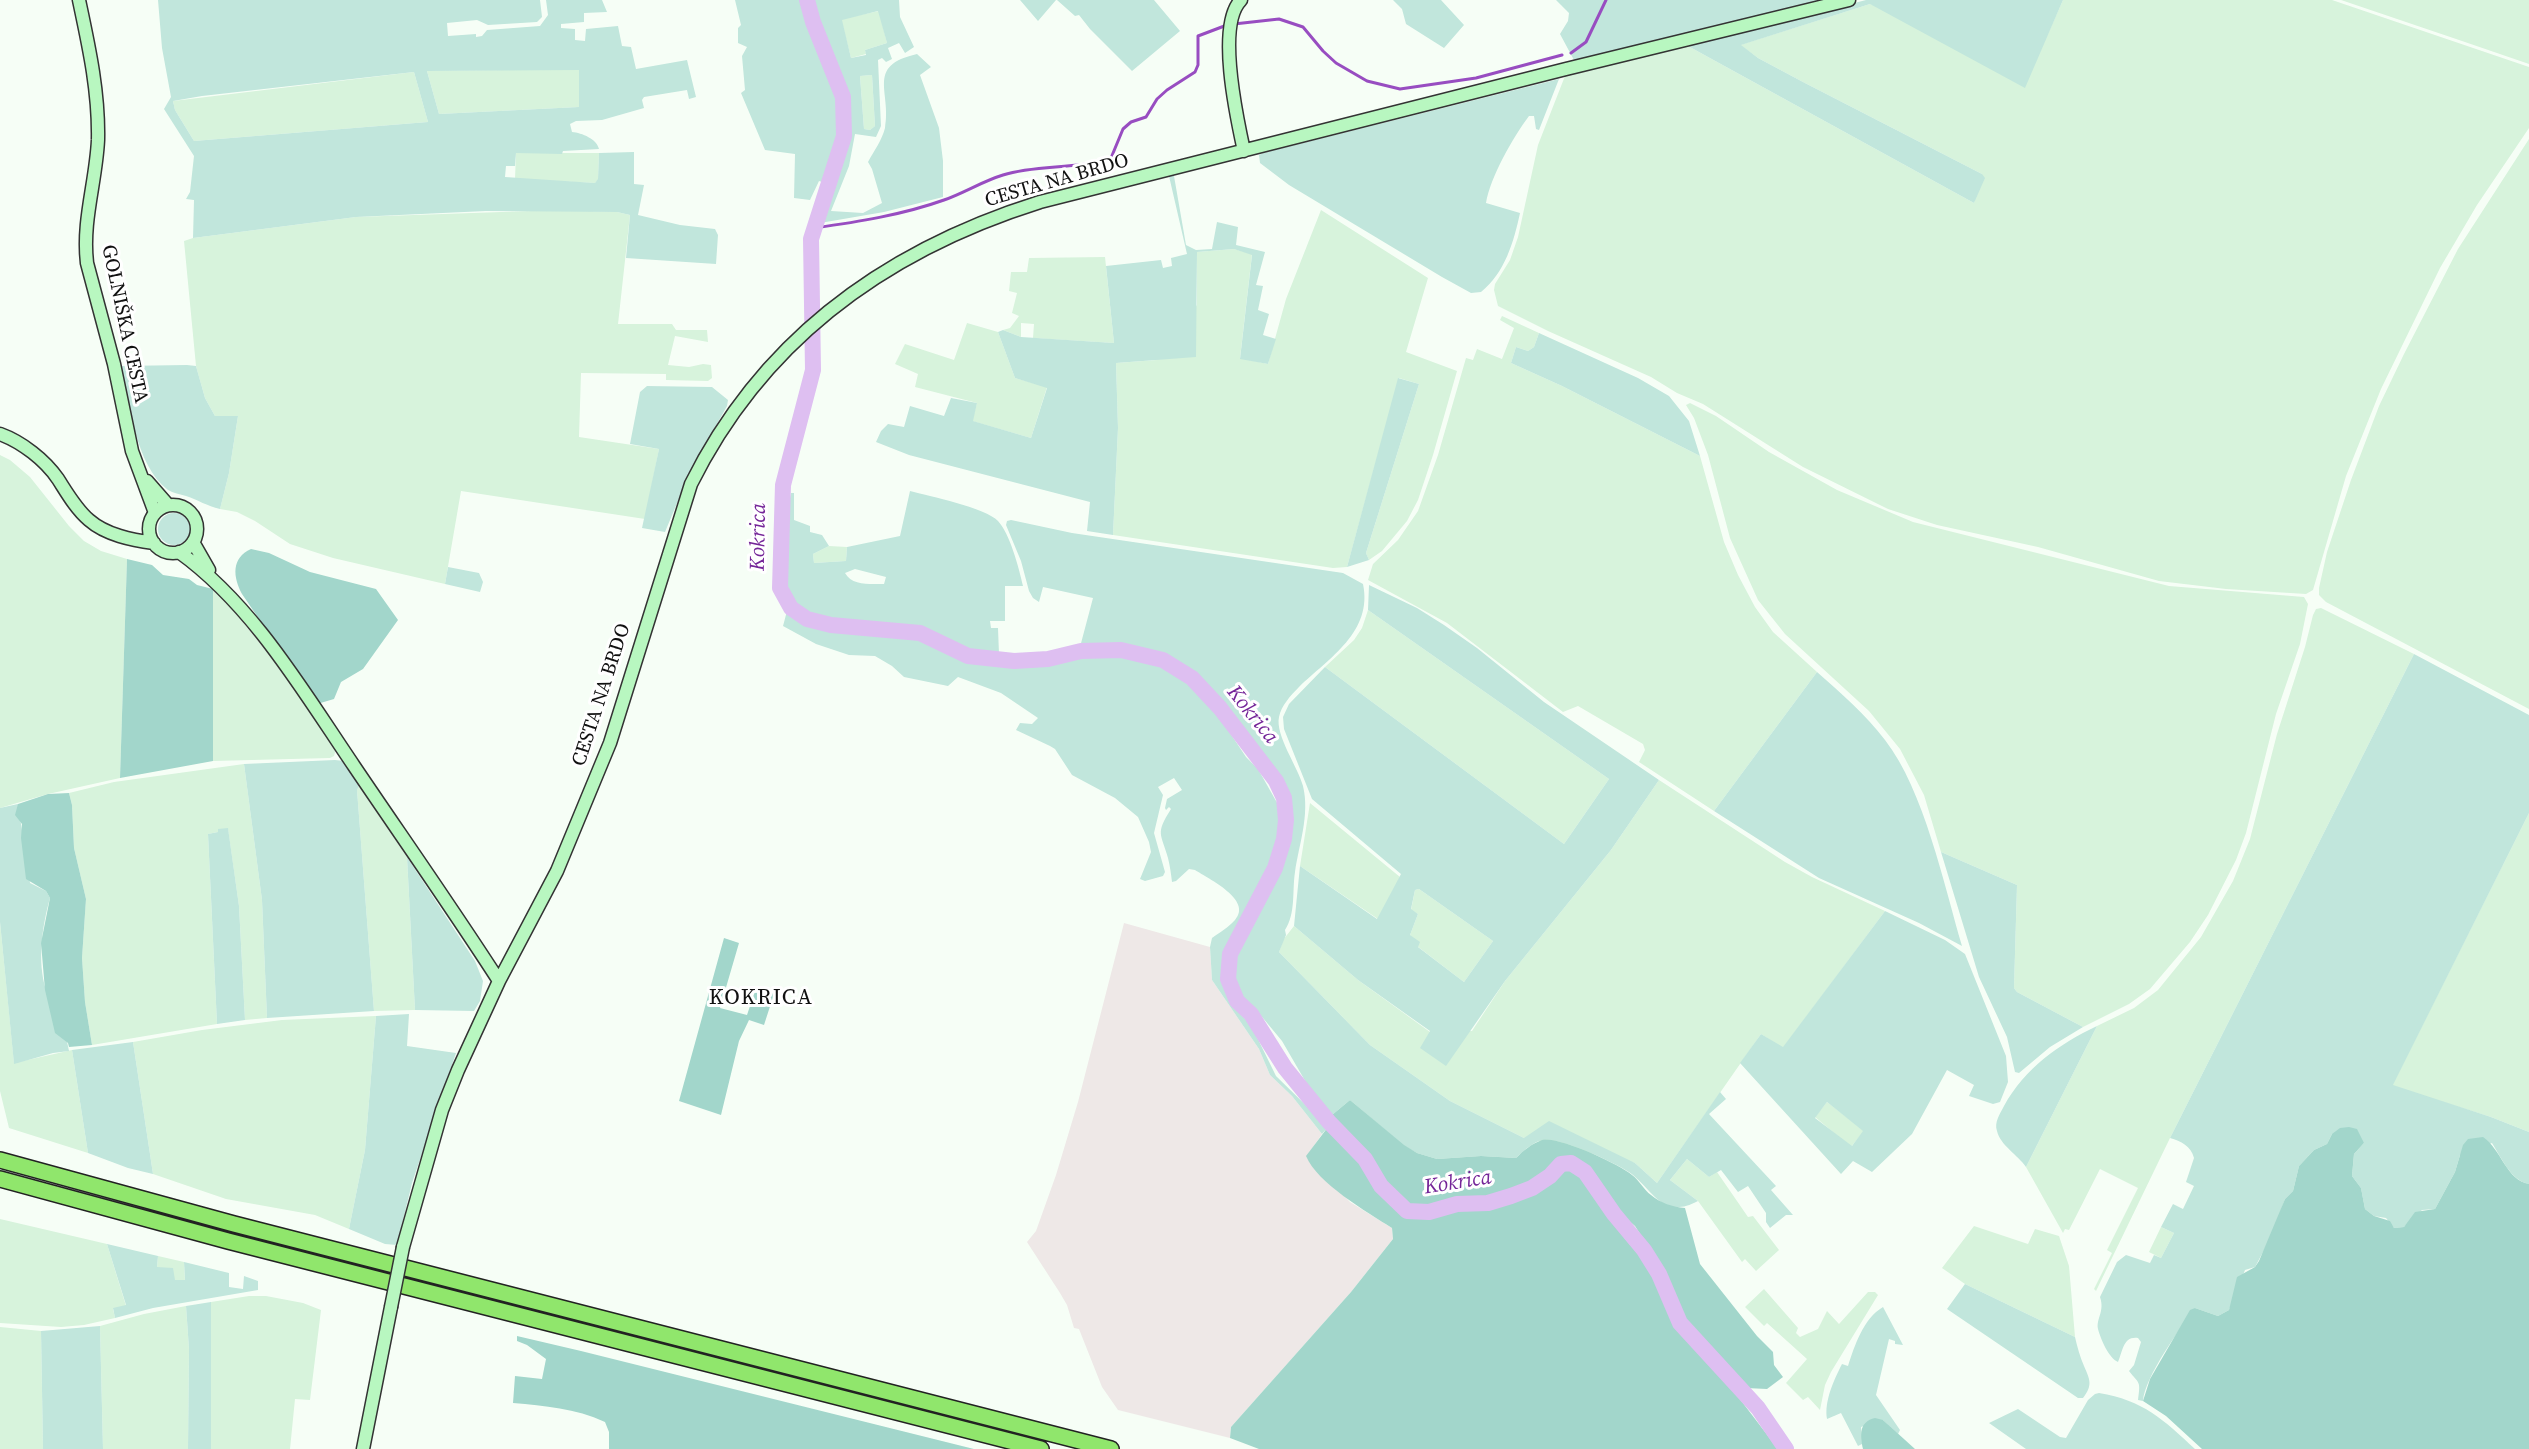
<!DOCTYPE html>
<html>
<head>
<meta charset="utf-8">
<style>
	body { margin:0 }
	canvas { display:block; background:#f6fef6 }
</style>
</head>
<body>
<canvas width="2529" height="1449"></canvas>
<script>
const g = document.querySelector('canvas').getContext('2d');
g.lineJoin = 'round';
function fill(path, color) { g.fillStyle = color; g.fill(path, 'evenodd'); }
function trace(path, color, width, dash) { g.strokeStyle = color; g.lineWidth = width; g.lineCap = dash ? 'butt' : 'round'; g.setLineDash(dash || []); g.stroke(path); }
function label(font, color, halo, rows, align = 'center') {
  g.font = font + ' "Source Serif 4",serif'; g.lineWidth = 6; g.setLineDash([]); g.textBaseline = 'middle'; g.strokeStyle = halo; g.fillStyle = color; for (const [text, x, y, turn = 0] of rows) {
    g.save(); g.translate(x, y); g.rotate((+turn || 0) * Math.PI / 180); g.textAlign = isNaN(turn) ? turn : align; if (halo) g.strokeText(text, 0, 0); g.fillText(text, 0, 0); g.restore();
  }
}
const industrial = new Path2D(`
	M1124,923L1210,947L1212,980L1259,1049L1270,1075L1292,1096L1322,1134L1307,1156L1350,1202L1392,1228L1393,1239L1351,1292L1231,1427L1230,1438L1118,1410L1102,1387L1079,1329L1074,1328L1067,1305L1060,1293L1027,1242L1036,1231L1056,1175L1078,1102Z`);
const farmland = new Path2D(`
	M2063,0H2332L2529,67V128L2477,205L2440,268L2381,389L2346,476L2313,590L2306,594L2226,589L2159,581L2038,547L1937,525L1888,509L1803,467L1703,404L1677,393L1651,377L1548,331L1498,306L1494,290L1495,284L1510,260L1518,237L1538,145L1565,76L1688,46L1974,203L1982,174L1803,82L1758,58L1740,45L1870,4L2047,36Z
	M2341,0H2529V64L2462,41Z
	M879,11L887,43L865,50L866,54L851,58L841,19Z
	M579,69V107L439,114L427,71Z
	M414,72L428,122L194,141L175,110L173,101Z
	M872,75L875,126L870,130L864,129L860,76Z
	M2529,139V709L2326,602L2319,595V588L2327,552L2351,480L2379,406L2404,354L2458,249Z
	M516,153H599L598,180L595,183L515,179Z
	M560,210L617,212L630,215L618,324H672L676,330H707L708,342L675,336L668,365L689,367L703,364L711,365L712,378L708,381L666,380V374L581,373L579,437L659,449L645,519L461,491L445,584L333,558L290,544L255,521L237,512L220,509L229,473L238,416H215L205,398L196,366L184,241L193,238L356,217Z
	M1321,210L1428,278L1406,352L1457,371L1433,455L1418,500L1407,521L1382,551L1369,560L1366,553L1419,384L1399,378L1347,567L1333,568L1113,535L1118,428L1116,363L1157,360L1197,305V252L1234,249L1252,254L1240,358L1268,364L1286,299Z
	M1105,257L1114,343L1033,338L1034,324L1021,323V337L1003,330L1010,328L1019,316L1012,313L1017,293L1009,291L1011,272H1027L1029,258Z
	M1502,316L1539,333L1534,347L1528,351L1516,347L1511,363L1562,386L1700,456L1724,542L1738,575L1755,607L1773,632L1817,672L1714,811L1639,762L1645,750L1643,744L1578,706L1563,712L1447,623L1368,580L1373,564L1398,540L1418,511L1438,455L1466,358L1473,360L1477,349L1502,359L1514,328L1500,320Z
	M967,323L998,332L1015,378L1047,387L1031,438L972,421L977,403L915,387L918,374L895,364L905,344L954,360Z
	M1690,403L1716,416L1769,452L1837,490L1913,522L2169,586L2304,597L2308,604L2300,644L2276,714L2246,833L2236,860L2208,915L2190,942L2150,989L2129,1004L2083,1027L2017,992L2014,988L2017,885L1941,852L1924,795L1900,749L1869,711L1785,634L1758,600L1730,538L1708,455L1694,418L1686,405Z
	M0,455L10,460L30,477L69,526L84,541L101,551L127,559L120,778L48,794L0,808Z
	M829,546L847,547L846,561L814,563L813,554Z
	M213,589H216L283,672L336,749L334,756L330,758L213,761Z
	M2321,608L2414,654L2170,1138L2096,1291L2094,1289L2112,1253L2107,1250L2138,1188L2100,1169L2069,1230L2065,1229L2063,1233L2026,1167L2097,1026L2134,1008L2158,990L2201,937L2233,881L2250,839L2277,734L2305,647L2313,615L2316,609Z
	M1368,610L1609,779L1564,844L1325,667L1354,640L1362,628Z
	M244,764L262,900L267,1018L245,1020L239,906L228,829H218V832L208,834L217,1024L92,1045L85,1002L82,958L86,899L74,848L72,805L69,793L114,782Z
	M1659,780L1785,862L1812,877L1885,911L1783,1048L1761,1034L1657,1183L1635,1163L1524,1138L1450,1101L1370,1045L1279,952L1283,940L1294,926L1358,980L1430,1032L1472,1031L1505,981L1611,850Z
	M359,786L407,857L415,1010L374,1011L357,790Z
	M1310,803L1400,877L1378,919L1300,866Z
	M2529,813V1132L2491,1117L2392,1086Z
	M1419,889L1493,941L1464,982L1417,946L1410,935L1418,914L1411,910L1415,890Z
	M0,922L14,1063L72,1050L88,1153L9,1128L0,1091Z
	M376,1016L365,1150L349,1229L315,1215L226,1199L153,1174L133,1042L202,1030L282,1020Z
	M1827,1102L1864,1131L1851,1147L1815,1117Z
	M1687,1159L1709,1177L1717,1172L1748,1217L1753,1216L1779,1250L1756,1271L1745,1259L1742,1262L1698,1201L1670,1180Z
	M0,1219L107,1244L126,1306L113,1309L115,1318L84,1325L61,1327L0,1323Z
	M1974,1226L2028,1244L2035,1229L2059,1236L2069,1266L2075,1337L1965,1284L1942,1268Z
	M2161,1227L2174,1233L2161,1258L2149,1252Z
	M158,1256L184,1262L185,1281L175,1280L157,1267Z
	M1764,1289L1798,1328L1796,1333L1800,1337L1818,1329L1827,1311L1839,1324L1868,1292H1875L1878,1295L1831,1372L1825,1385L1820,1410L1808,1397L1803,1400L1786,1383L1807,1359L1767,1323L1764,1326L1745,1307Z
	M249,1296H266L303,1303L321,1310L310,1400L295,1399L290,1449H211V1302Z
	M186,1306L189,1349L188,1449H103L100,1326L144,1314Z
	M0,1327L41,1331L43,1449H0Z`);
const green = new Path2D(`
	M158,0H540L542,17L537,22L488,25L477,20L447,23L448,36L476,34V37L482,36L487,30L540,26L548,15L546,0H602L607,12L584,13V22L561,24V28L575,29V40L585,41L586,29L618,26L622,46L631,47L636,69L687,60L696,97L689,99L687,90L644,97L642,100L644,108L602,120L576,121L570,124L572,132C582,133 597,139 599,149L563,151L562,154L516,153L515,166H506L505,177L595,183L598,179L599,153L634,152V184L644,185L638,215L680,225L715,229L718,235L716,264L626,258L630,215L617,212L486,211L356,217L193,238L194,200L186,199L190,192L194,156L164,109L171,97L162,48ZM579,70V107L439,114L427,71ZM414,72L428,122L194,141L175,110L173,101L202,96Z
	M735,0H802C824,75 865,100 822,182L819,181L810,200L794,198L795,154L765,150L741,93L745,90L742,56L747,47L738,43V28L741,25Z
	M812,0H899L900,17L914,47L905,53L899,43L888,48L892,59L886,62L882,58L878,60L881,126L876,137L855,134L849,166L831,211L863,213L882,203L872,169L868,162C874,151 882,140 885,128C892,91 865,66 917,54L931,67L920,75L939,128L943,161V197L884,212L820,223C831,171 859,140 843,83C836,54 815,29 812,0ZM878,11L887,43L865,50L866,55L851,58L842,20ZM872,75L875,126L870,130L864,129L860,76Z
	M1020,0H1056L1038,21Z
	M1057,0H1154L1180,31L1132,71L1090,29L1079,15L1075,16Z
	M1393,0H1441L1464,25L1444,48L1406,24L1402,9Z
	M1556,0H1827L1575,62L1560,34L1568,21L1569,13Z
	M1866,0H2063L2025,88L1870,4L1741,45L1758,58L1803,82L1982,174L1985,178L1974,203L1688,46Z
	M1559,79L1539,130L1536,129L1534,116H1529C1513,137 1490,178 1486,203L1520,213C1514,241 1505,273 1481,292L1471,293L1442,277L1289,185L1260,163L1259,155L1263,153Z
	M1169,176H1174L1186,245L1196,250L1212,249L1217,222L1238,227L1236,245L1265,252L1256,285L1263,286L1258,310L1269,314L1263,335L1276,339L1268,364L1240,359L1252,255L1234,249L1197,252L1196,357L1116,363L1118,428L1113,535L1087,531L1090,502L909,455L876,442L881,431L888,424L904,427L910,406L944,416L951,398L977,403L973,421L1031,438L1047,388L1015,378L998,332L1003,330L1021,337L1114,343L1106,266L1161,260L1163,268L1172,266L1171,258L1187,254Z
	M1539,333L1638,378L1669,396L1689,421L1700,456L1562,386L1511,363L1516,347L1528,351L1534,347Z
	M187,365L196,366L205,398L215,416H238L229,473L220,509C207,506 198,500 186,496C180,494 173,493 168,490C134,464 131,403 120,366Z
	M1398,378L1419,384L1366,553L1369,560L1347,567Z
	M647,386L712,387L728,400L727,406L690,472L665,532L642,528L659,449L630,444L640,392Z
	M910,491C929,496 986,508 998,521C1010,534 1019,568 1023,586H1005V621H990L991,628H998L999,654C987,652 973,652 962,649C944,644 930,632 911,628C888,624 865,626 842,623C829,621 809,619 799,609C776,586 785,523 791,493H794V520L810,526V532L822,535L829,546L813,554L814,563L846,561L847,547L900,536ZM855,569L886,577L884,584C871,584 852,586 845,573Z
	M158 529a16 16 0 1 1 32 0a16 16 0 1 1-32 0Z
	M1011,520L1072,533L1343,573L1363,584C1373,632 1329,658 1299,687C1291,695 1281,706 1279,717C1275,735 1298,767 1303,786C1310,815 1299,844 1295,872C1292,892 1296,913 1285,930L1286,935L1279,952L1370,1045L1450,1101L1524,1138L1549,1121L1635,1163L1657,1183L1720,1092L1726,1099L1709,1114L1776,1186L1771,1190L1793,1215H1786L1770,1228L1766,1222V1213L1748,1186L1738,1192L1721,1170L1709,1177L1687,1159L1670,1180L1698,1201C1664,1219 1655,1194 1633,1175C1619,1164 1558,1136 1542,1140C1532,1143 1523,1151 1516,1158L1481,1156L1437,1159L1417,1153L1404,1146L1350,1100L1332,1115L1311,1091L1282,1041L1253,1006L1242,997L1237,989L1233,970L1235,952L1254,912L1266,897L1281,866L1289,841L1290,806L1289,793L1243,728C1226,714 1216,695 1200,680C1169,651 1122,639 1080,647L1093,598L1043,587L1039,602L1033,598L1029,591L1021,561L1006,525L1007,521Z
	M448,567L479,573L483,582L480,592L445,584Z
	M1369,585L1417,608L1444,625L1477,648L1544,702L1659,780L1611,850L1505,981L1446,1066L1420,1048L1430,1031L1358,980L1294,926L1300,866L1377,919L1401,874L1312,799L1284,729L1283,717L1289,704L1325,667L1564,844L1609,779L1368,610ZM1419,889L1493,941L1464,982L1418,947L1420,942L1410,935L1418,914L1411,909L1415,890Z
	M787,611L816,625L832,629L920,636L931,639L965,660L987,664H1039L1089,653L1128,658L1137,656L1154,660L1170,669L1198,692L1212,706L1246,757L1258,769L1280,808V819L1276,857L1225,956L1222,979L1236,1008L1252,1027L1276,1076L1328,1127L1322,1134L1292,1096L1270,1075L1259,1049L1212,980L1210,947L1212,938C1219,933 1229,927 1235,920C1253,900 1209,879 1195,870L1189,869L1176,881L1172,882C1171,874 1170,866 1168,858C1161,833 1155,834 1171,809L1169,807L1166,810L1165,808L1167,799L1182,790L1174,778L1158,787L1163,795L1154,833L1165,872L1163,876L1145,881L1140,879L1151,852L1149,842L1138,817L1115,798L1072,775L1055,749L1050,746L1016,730L1020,723L1032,724L1038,718L1001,693L958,677L948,686L904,677L892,666L875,656L849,655L816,644L783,626Z
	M2414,654L2529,715V813L2393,1085L2491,1117L2529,1132V1184C2511,1181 2501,1157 2492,1143L2460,1155L2455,1172L2435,1209L2422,1210L2404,1227L2394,1228L2386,1218L2374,1216L2365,1209L2361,1188L2352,1176L2354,1154L2364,1143L2332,1134L2327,1144L2314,1150L2299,1166L2293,1191L2285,1199L2271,1237L2255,1267L2245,1270L2229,1310L2218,1316L2195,1308C2180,1329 2145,1376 2143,1401L2138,1400C2141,1380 2139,1384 2129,1371L2134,1365L2141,1342L2138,1338C2123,1336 2123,1351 2118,1362C2109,1358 2101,1340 2098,1329C2096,1318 2105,1312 2100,1297L2117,1262L2126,1255L2150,1263L2154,1255L2161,1258L2174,1233L2161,1227L2173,1204L2183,1209L2194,1186L2186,1182L2194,1158C2191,1146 2181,1141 2170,1138Z
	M1817,672C1841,693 1866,715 1885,740C1924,790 1944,885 1962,946L1919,923L1819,878L1714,811Z
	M335,760L344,761L359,786L357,790L374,1011L267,1018L262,900L244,764Z
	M18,804L30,883L46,891L50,898C42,927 37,961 46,990C52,1011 66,1030 69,1051L53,1053L14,1064L0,922V808Z
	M228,828L239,906L245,1020L217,1024L208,834L218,832V829Z
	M1941,852L2017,885L2014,988L2017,992L2083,1027L2050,1047L2019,1073L2015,1072L2007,1037L1979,977Z
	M407,857L475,961L483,981L480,1001L474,1011L415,1010Z
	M1885,911L1945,940L1965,954L2006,1056L2008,1082L2000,1102L1993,1104L1969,1096L1974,1085L1947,1070L1912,1134L1872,1172L1853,1161L1841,1174L1740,1063L1761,1034L1783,1047ZM1827,1102L1863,1131L1852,1146L1815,1118Z
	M409,1014L407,1046L456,1053L412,1183L397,1245L385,1244L349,1229L365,1150L376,1016Z
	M2097,1026L2026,1167C2018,1155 2000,1145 1997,1131C1994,1122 2000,1114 2004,1106C2025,1068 2059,1044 2097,1026Z
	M133,1042L153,1174L128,1168L88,1153L72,1050Z
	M107,1244L158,1256L157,1267L173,1268L175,1280H185L184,1262L229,1273V1287L243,1289L244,1276L258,1281V1290L153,1308L115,1318L113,1308L126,1305Z
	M1965,1284L2075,1337C2077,1346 2080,1357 2084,1366C2090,1380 2093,1385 2083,1398H2078L1947,1309Z
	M211,1302V1449H188L189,1349L186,1306Z
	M1883,1307L1903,1345L1895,1344V1341L1889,1339L1876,1395L1900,1430L1898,1434L1883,1420L1861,1427L1862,1444L1858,1446L1841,1413L1827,1419C1824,1401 1834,1380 1842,1364L1848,1366C1855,1345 1863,1319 1883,1307Z
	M100,1326L103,1449H43L41,1331Z
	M2099,1393C2143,1400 2164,1420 2195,1449H2026L1989,1423L2018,1409L2060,1437L2066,1438L2088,1400L2095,1394Z`);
const forest = new Path2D(`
	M251,549L269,553L310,572L376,589L398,620L363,669L341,682L334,699L317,704L242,594C233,577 231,558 251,549Z
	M127,559L152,565L163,575L189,579L197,585L213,589V761L120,778Z
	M69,793L72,805L74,848L86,899L82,958L85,1002L92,1045L69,1047L68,1043L55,1033L45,990L41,943L50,898L46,891L26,879L21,838L22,824L15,815L18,804L48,794Z
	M724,938L739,943L720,1008L747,1015L756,988L774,994L764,1025L749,1020L739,1041L721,1115L679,1101Z
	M1350,1100L1404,1145L1417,1153L1437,1159L1481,1156L1516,1158C1523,1151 1531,1144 1542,1140C1558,1136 1619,1164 1632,1175C1639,1180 1644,1190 1651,1195C1660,1203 1673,1207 1685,1208L1700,1264L1757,1336L1773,1352L1774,1365L1783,1377L1767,1389L1746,1388L1684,1319L1665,1273L1635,1226L1615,1209L1595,1174L1582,1165L1570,1159L1561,1160L1525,1188L1510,1194L1443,1201L1429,1207H1408L1383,1184L1364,1149L1332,1115Z
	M1328,1127L1341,1136L1362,1161L1379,1188L1402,1211L1413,1217L1431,1216L1463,1208H1488L1511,1201L1534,1190L1561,1168H1568L1581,1174L1626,1240L1650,1267L1678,1330L1736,1394L1778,1449H1259L1230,1438L1231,1427L1351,1292L1393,1239L1392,1228C1367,1212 1317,1183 1306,1156Z
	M2349,1127L2357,1129L2364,1143L2354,1154L2352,1176L2361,1188L2365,1209L2374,1216L2390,1221L2394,1228L2404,1227L2415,1212L2435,1209L2455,1172L2463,1145L2468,1139L2483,1137C2501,1149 2507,1181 2529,1184V1449H2202L2166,1416L2143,1401L2150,1379L2190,1310L2195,1308L2218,1316L2229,1310L2237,1277L2255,1267L2259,1261L2285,1199L2293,1191L2299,1166L2314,1150L2327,1144L2332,1134L2340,1128Z
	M517,1336L581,1351L974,1449H609V1432L605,1422C575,1408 545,1406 513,1403L515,1376L542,1379L546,1359L527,1345L517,1341Z
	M1875,1418L1883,1420L1915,1449H1863C1860,1434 1859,1422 1875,1418Z`);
const stream = new Path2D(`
	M1234,24L1279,19L1303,27L1323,51L1336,63L1367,81L1400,89L1476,78L1562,55
	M1571,53L1586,42L1606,0
	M814,228C857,222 902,215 944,200C964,193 983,181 1003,175C1038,164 1076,170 1111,158L1123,129L1131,122L1146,117L1157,99L1167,90L1195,72L1198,65V36L1227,25`);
const river = new Path2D(`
	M807,0L813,22L843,97L844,136L811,239L813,370L783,485L780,588L791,608L807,619L831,625L920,633L968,656L1014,661L1048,659L1081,651L1121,650L1163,660L1192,678L1220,708L1276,781L1284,798L1286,820L1284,839L1275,868L1230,954L1228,979L1237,1001L1251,1014L1285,1068L1329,1122L1365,1159L1381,1186L1407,1211L1429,1212L1457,1204L1488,1203L1511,1196L1532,1188L1550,1176L1561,1164L1571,1163L1585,1172L1614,1214L1644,1250L1659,1274L1680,1323L1758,1408L1786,1449`);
const secondary = new Path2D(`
	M79,0C89,47 99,92 98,140C96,182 82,221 87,263L114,364L132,451L155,513
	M1241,0C1216,25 1237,119 1244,151
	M0,434C22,442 45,460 58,479C67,493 76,509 89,520C106,535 132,540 154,543
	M147,481L168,505
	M149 529a24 24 0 1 1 48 0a24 24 0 1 1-48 0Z
	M193,542L209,570
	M179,552C253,605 303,691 354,766C402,837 452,908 499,981
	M403,1247L442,1110L458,1070L499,981L557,871L610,743L691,484C763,339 887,250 1040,202L1566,69L1849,0
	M363,1449L391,1307`);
const highway = new Path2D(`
	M0,1160L234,1224L1111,1449
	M0,1179L228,1241L1041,1449`);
const secondaryBridge = new Path2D(`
	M391,1307L403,1247`);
const streetNames = [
	["CESTA NA BRDO",1057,181,-16],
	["GOLNIŠKA CESTA",124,324,78],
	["CESTA NA BRDO",602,695,-72]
];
const waterNames = [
	["Kokrica",759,537,-89],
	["Kokrica",1252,715,51],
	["Kokrica",1458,1183,-9]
];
const quarterNames = [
	["KOKRICA",761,998]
];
fill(industrial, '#eee8e7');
fill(farmland, '#d7f3dc');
fill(green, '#c1e6dc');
fill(forest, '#a2d6cb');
trace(stream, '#984dc1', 3);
trace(river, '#debff1', 16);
trace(secondary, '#333', 15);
trace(highway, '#222', 18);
trace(secondary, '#b8f7c0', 12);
trace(highway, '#90e66c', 15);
trace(secondaryBridge, '#333', 15, []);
trace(secondaryBridge, '#b8f7c0', 12);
label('20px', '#111', '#fff', streetNames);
label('italic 21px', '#742598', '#fff', waterNames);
g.letterSpacing = '1.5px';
label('22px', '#111', '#fff', quarterNames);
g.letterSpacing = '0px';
</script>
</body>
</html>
